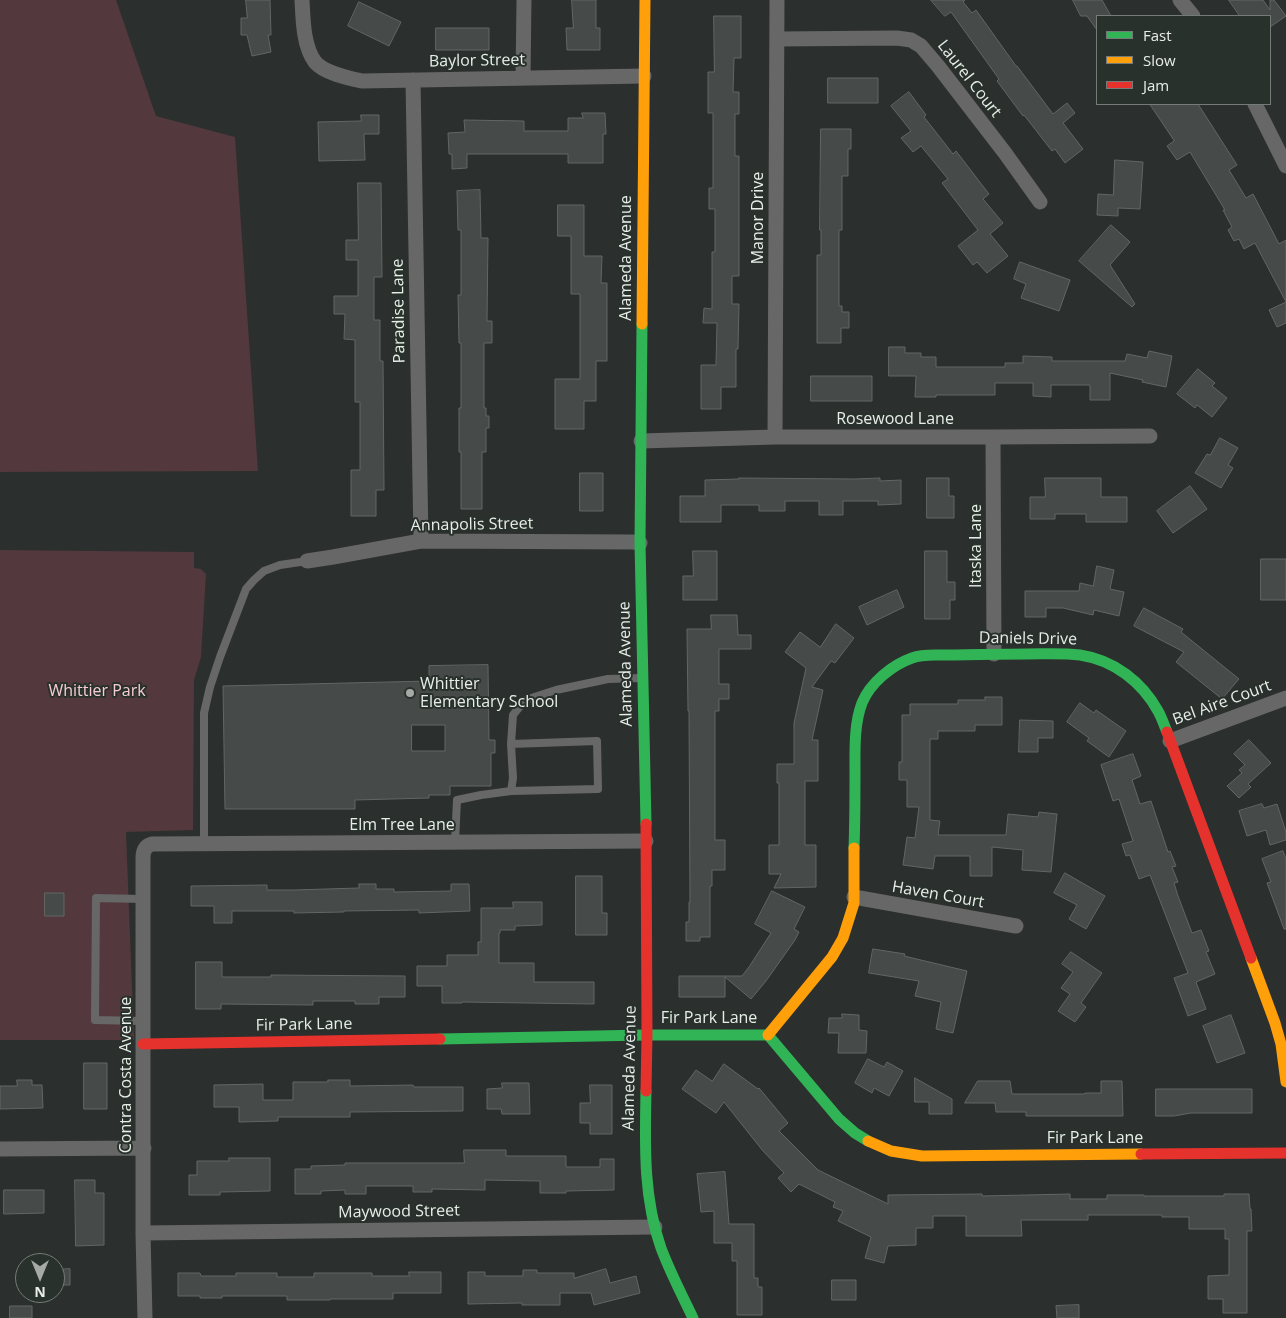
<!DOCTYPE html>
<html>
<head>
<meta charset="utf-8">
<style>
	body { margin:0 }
	#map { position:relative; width:1286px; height:1318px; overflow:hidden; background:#2b2f2d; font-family:"Open Sans",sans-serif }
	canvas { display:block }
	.legend { position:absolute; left:1096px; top:15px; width:175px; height:90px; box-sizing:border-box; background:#29312c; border:1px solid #757c78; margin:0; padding:6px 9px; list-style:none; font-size:15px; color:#e8ede9 }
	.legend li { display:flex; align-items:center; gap:10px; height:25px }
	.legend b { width:25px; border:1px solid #757c78 }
	.north { position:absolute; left:15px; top:1253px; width:50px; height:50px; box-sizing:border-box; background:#29312c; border:1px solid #757c78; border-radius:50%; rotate:180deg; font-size:14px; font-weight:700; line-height:20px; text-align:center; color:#e8ede9 }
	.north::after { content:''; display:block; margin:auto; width:18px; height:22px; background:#a6aaa7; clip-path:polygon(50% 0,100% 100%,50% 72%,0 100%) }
</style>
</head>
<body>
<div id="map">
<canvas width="1286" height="1318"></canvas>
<ul class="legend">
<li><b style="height:6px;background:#30b455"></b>Fast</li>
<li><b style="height:6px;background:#ff9f0a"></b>Slow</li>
<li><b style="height:6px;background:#e5322d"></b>Jam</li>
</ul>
<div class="north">N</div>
</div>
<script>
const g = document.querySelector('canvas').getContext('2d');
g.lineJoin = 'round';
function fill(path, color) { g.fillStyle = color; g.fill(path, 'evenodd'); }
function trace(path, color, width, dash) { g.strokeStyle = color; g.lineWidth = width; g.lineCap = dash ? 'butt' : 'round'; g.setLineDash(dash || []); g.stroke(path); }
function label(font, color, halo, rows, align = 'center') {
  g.font = font + ' "Open Sans",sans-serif'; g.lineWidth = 4; g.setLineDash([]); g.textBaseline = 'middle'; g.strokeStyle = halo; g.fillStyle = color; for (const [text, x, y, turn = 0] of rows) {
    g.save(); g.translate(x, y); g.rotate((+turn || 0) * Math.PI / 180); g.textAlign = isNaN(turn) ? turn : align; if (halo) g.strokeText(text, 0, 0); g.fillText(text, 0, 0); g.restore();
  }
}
const green = new Path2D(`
	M0,0H116L156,116L235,137L258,471L0,472Z
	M0,550L194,552V568L201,569L206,574L201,657L194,680L193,830L126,832L134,1040H0Z`);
const building = new Path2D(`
	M246,0H270L271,35H268L271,52L252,56L247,35H241V18H247Z
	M572,0H596V28H600V50H567L566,28H573Z
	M931,0H965L963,2L972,13L976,10L1016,66H1017L1053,114L1067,103L1075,113L1063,123L1083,149L1065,163L1055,149L1052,151L1024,115L1023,116L997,81L999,79L951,12L945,16Z
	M1073,0H1102L1111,16H1097V30L1087,16H1081Z
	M1229,0H1263L1270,10V0H1274L1286,16L1270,27V16H1240Z
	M359,2L401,22L389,46L348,26Z
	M714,16H741V58H734L733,92H739V114H735V156H739V276H732V304H739L738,349H736V387H721V409H701V365H716L717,323H703L704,308L712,309V252H715V209H709V188H713V113H708V72H714Z
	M436,28H489V50H436Z
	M828,78H878V103H828Z
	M909,92L926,115L924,117L953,154L956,151L989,194L983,199L1003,223L990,234L1008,256L987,273L977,262L973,265L958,246L978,230L942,183L948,179L921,146L913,152L901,138L911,131L891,106Z
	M1150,104H1198L1237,165L1229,170L1246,198L1253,194L1279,244L1286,240V323L1277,327L1269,310L1286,302L1255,243L1244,249L1239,239L1234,241L1228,230L1232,227L1223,210H1225L1190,152L1177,160L1167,146L1174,141Z
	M582,113H605L606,134H603V163H568V154H467V168L452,169V154H449L448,133L465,132L464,120L524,121V131H568V118H583Z
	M361,115H379V134H364L365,160L319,161L318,122L361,121Z
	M821,129H851V149H848V176H842V230H839V306H842V312H849V328H841V343H817V255H821V230H820Z
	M1115,160L1143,162L1140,209L1118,208V216L1097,215L1098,194L1113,195Z
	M358,183H381L382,277H374V320H380V361H383L384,490H376V516H351V470H360V402H355V340L344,339L345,314H334V296H358V260H346V240H358Z
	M480,190L481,238H488L487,321H492V343H484V408H486V416H489V428H486V452H482V509H461V452H459V408H461V343H459L458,295H461V230H458L457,191Z
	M558,205H584V256H602L601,283H607V361H596V401H584V429H555V379H580V294H571V236H558Z
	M1111,225L1130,242L1110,265L1135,304L1132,307L1079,261Z
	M1020,262L1070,280L1059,311L1021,298L1026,284L1014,279Z
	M889,347H905V353H921V357H936V367H1005V363H1023V356L1052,357V361H1125L1127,354L1147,358L1149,351L1172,356L1166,387L1142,382L1143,380L1110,373V400H1090V385H1051V397L1033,396V383H995V395H936V397H915L916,376H889Z
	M1198,369L1215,383L1212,386L1227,398L1212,417L1197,405L1195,408L1177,394Z
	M811,376H872V401H811Z
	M1220,438L1238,448L1228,465L1233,468L1221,488L1195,473L1207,454L1210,455Z
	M580,473H603V511H580Z
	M739,478L855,479L880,478V481L901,480V504L878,505V501H843V515H819V501H785V511H759V505H721V522H680V496H705V480L739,479Z
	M927,478H949V496H954V518H927Z
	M1045,478H1101V497H1127V522H1086V514H1055V519H1030V497H1045Z
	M1190,486L1207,509L1173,533L1157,511Z
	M693,551H717V600H683V576H693Z
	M925,551H947V582H955V600H950V619H925Z
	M1261,559H1286V600H1261Z
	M1097,566L1114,570L1110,589L1124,592L1119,616L1094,610L1093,615L1063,608H1046V617H1025V591H1079L1080,583L1093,586Z
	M897,590L904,607L867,625L859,607Z
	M1144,608L1183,629L1181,632L1239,679L1222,699L1176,662L1184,652L1134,626Z
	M711,615H737L738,635H751V649H719V684H729V699H719V711H715V840H725V870H712V886H710V937H700V941H686V922H689V902H690L689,711H688L687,629H711Z
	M836,624L854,638L835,663L831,661L812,687L823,690L812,740H818V781H805V845H816V887L774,888L781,874H769V845H779V783H777V764H794V723L806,668L785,652L800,632L820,647Z
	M488,665L489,740H495V753H491V786H450V795H429V798L355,800V809H225L223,686L429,681V666ZM412,725H445V751H412Z
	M985,697H1002V725H975V731H938V739H930V820L940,821L938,835H1006L1008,814L1038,817L1039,812L1057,814L1051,872L1022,870L1023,850L992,847V876H970V856H935L933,869L903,865L907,837L915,838L919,807H907V780H899V762H902V715H910V704H958V700H985Z
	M1080,703L1094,713L1096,710L1126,731L1109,757L1087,741L1089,738L1067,722Z
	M1020,720L1053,721V738H1038V752H1019Z
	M1249,740L1271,763L1248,784L1251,787L1239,798L1227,786L1242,773L1239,770L1245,765L1234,754Z
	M1133,754L1141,776L1132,780L1140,804L1151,801L1168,852L1170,851L1176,866L1172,867L1178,882L1174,883L1178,896L1192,933L1201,930L1209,951L1206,952L1215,974L1196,982L1206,1009L1188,1016L1174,978L1188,973L1150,875L1139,879L1130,855L1126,856L1122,844L1133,841L1119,799L1113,801L1101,765Z
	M1262,804L1264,808L1277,804L1286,832V840L1270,845L1266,830L1247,836L1239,811Z
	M1283,851L1286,859V929H1284L1267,883L1271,882L1262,859Z
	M1065,873L1105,896L1086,929L1069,919L1077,905L1054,893Z
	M576,876H602V913H607V935H576Z
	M359,884H376V889H394V892L451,891V884H469L470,911L419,913V910L344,911V912L294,913V911H232V923H214V906H191V886L267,885V890H294L359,888Z
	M772,891L805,907L794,929L799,932L795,940L766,981L751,999L725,977V997H679V976H742L749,967L771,933L755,924Z
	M45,893H64V916H45Z
	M513,902H542V925L515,926V930H500V933H499V963H534V982H594V1004L462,1002V1003H442V986H417V966H447V955H478V942H481V908H513Z
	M873,949L905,954L904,956L967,971L953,1033L936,1029L941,1002L915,996L919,981L869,973Z
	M1071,952L1102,973L1081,1003L1086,1007L1075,1022L1058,1011L1070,994L1061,988L1073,972L1062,964Z
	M196,962H222V977H271V975L405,976V997H379V1004H355V1001H313V1005L221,1004V1009H196Z
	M842,1014L859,1015V1030L867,1031L866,1053H838L839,1033H828L829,1018H842Z
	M1231,1015L1245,1053L1217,1063L1203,1026Z
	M868,1059L884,1067L887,1062L903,1071L889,1096L874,1088L872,1093L855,1083Z
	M84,1063H107V1109H84Z
	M724,1064L758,1089L759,1088L788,1123L779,1131L818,1170L888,1204V1195L982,1194V1196L1070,1194V1199H1107V1195H1144V1196H1224V1194H1249L1250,1209H1251L1252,1231H1247V1313H1223V1299H1208V1276L1229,1275V1239H1225V1229H1189V1217H1162V1215H1088V1220H1021L1022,1236H966V1216H933V1228H916V1245L888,1246L884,1263L865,1258L871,1237L838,1221L843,1211L833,1207L835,1202L799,1184L791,1192L778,1178L784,1173L763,1151L724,1102L716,1113L682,1089L696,1070L712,1081Z
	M915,1078L952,1099V1114H929V1102H915Z
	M17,1080H32V1085H42L43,1108L0,1109V1086H17Z
	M328,1080H350V1086L413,1085L414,1087H463V1111L350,1112V1117H278V1121L239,1122V1107H214V1085L263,1084V1100H293V1082H328Z
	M978,1081H1010L1012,1094H1085V1093H1101V1081H1122L1123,1116H1026V1112H996L995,1103H965Z
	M502,1083H529L530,1114H502L501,1109H487V1089L502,1088Z
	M590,1085H612V1134H590V1123H580V1103H590Z
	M1156,1089H1252V1113H1191L1174,1116H1156Z
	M464,1150H506V1156H566V1167H600V1159H614V1190L566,1191V1193H540V1181L485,1180V1190L432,1189V1192H413V1186H366V1194H345V1190L321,1191V1194H295V1169H311V1166L345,1165V1163H464Z
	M229,1158H270V1191L220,1192V1195H189V1175H197V1161H229Z
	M725,1172L729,1224H754V1278H758V1287H762V1315H737V1261H732V1243H714V1211L701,1212L697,1174Z
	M75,1180H95V1193H104V1245L76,1246Z
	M4,1190H44V1213L4,1214Z
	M70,1269V1285H55V1270Z
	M606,1269L610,1283L636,1276L640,1293L594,1305L591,1293H560V1305H522V1303L468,1304V1272H485V1276H523V1270H537V1273H574V1278Z
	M409,1272H441V1293H393V1299H330V1300H287V1296H222V1298H200V1296H178V1273H200L201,1276H236V1273H277V1277H314V1273H372V1276H409Z
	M832,1280H856V1300H832Z
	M1079,1305V1318H1057L1056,1306Z
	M10,1306H32V1318H10Z`);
const lane = new Path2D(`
	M511,744L597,741L598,789L511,791
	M455,842L457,800L481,795L511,791L513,778L511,744L513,715L525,700L556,690L608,679L641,678
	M204,844V713L210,687L220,657L246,589L254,580L264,571L280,565L307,561
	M143,899L96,898L95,1020L143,1021`);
const street = new Path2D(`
	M302,0C303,18 303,46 315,62C324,73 348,78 362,81L644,76
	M1180,0L1193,16
	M777,39L897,38L911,40L921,46L938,66L1005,153L1040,202
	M523,78L524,0
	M413,80L421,541
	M1255,104L1286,166
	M775,437L777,0
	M993,437L994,654
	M641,441L775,437H993L1150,436
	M307,561L333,557L421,541L633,542L640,543
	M1170,741L1286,698
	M854,897L1016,926
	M0,1149L144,1148
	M143,1233L655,1227
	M145,1318L143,1233V858C143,851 145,846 152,844L646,841`);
const fast = new Path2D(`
	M642,324L640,543L646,824
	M854,848C855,823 855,797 855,771C855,749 854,724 862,703C870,683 892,665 912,658C920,655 928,655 935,655C966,655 996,654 1027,654C1045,654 1063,653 1080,655C1114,660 1142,682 1158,711C1162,718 1164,725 1167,732
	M440,1039L647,1035H768L839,1119L855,1133L868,1141
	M646,1091C645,1144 643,1197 661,1248C670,1272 682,1295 693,1318`);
const slow = new Path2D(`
	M642,324L645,0
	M1251,958L1275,1023L1281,1044L1286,1082
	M768,1035L832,957L843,938L854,903V848
	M868,1141L891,1151L922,1156L1141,1154`);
const jam = new Path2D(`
	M1167,732L1251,958
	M646,824L647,1035L646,1091
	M143,1044L440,1039
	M1141,1154L1286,1153`);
const markers = [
	[410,693,5,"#a6aaa7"]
];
const streetNames = [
	["Baylor Street",477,61,-1],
	["Laurel Court",969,79,52],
	["Manor Drive",758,218,-90],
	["Alameda Avenue",626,258,-90],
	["Paradise Lane",399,311,-91],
	["Rosewood Lane",895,419],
	["Annapolis Street",472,525,-1],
	["Itaska Lane",976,546,-90],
	["Daniels Drive",1028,639,1],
	["Alameda Avenue",626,664,-91],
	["Bel Aire Court",1222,703,-20],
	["Elm Tree Lane",402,825],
	["Haven Court",938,895,10],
	["Fir Park Lane",709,1018],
	["Fir Park Lane",304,1025,-1],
	["Alameda Avenue",630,1068,-89],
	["Contra Costa Avenue",126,1075,-90],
	["Fir Park Lane",1095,1138],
	["Maywood Street",399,1212,-1]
];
const poiNames = [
	["Whittier",420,684],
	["Elementary School",420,702]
];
const parkNames = [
	["Whittier Park",97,691]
];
fill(green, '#53383d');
fill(building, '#464a48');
trace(building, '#636664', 1);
trace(lane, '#676767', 8);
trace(street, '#676767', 15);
trace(fast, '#30b455', 11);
trace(slow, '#ff9f0a', 11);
trace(jam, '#e5322d', 11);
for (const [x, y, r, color] of markers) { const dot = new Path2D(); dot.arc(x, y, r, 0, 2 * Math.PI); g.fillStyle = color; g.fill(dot); trace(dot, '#29312c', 2); }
label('16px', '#e8ede9', '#29312c', streetNames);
label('16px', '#e8ede9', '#29312c', poiNames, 'left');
label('16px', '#f7ccd2', '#29312c', parkNames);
</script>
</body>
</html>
